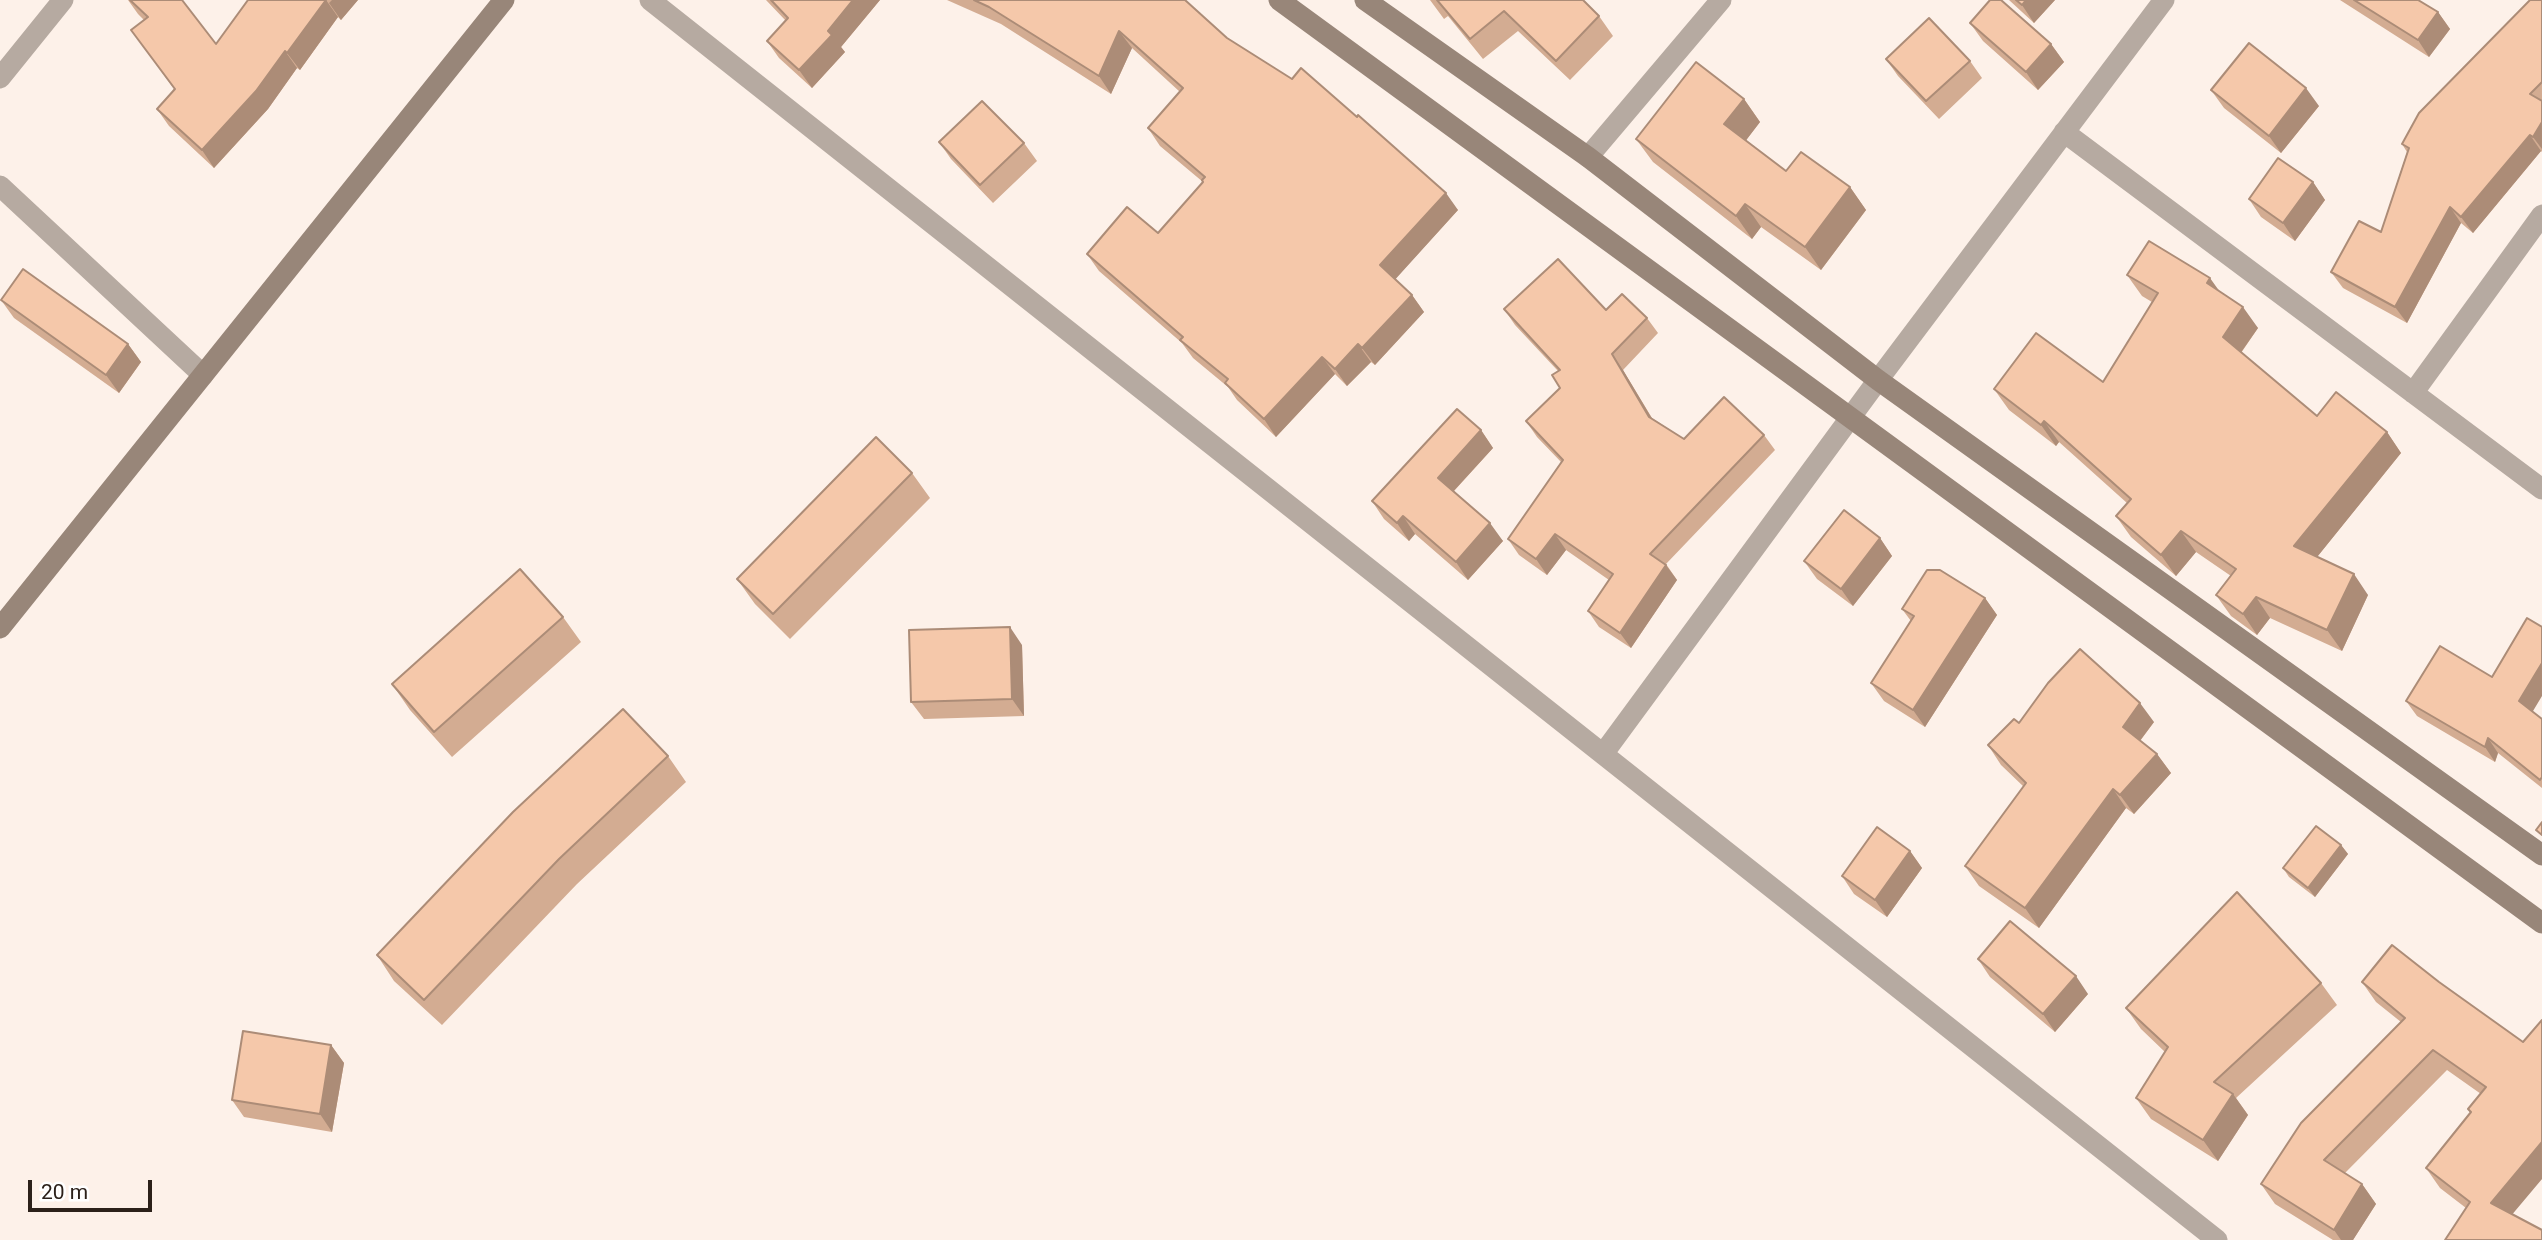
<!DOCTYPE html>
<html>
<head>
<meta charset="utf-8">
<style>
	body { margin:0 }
	#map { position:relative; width:2542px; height:1240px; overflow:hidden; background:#fdf1e9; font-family:Roboto,sans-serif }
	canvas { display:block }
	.scale { position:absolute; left:28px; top:1180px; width:124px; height:32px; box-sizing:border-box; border:4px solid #2c211a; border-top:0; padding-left:9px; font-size:21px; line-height:24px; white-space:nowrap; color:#2c211a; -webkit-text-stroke:5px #fff; paint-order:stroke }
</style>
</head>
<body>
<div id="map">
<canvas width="2542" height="1240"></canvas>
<div class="scale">20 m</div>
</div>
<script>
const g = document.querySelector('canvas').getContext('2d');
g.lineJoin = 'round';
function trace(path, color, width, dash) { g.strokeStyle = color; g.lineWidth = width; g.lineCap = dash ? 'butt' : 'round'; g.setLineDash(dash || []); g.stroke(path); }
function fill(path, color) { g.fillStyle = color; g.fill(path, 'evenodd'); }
const street = new Path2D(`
	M650,0L2217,1240
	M0,78L63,0
	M2064,132L2542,489
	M1588,157L1721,0
	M0,186L203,375
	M2413,393L2542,215
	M1603,754L1878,380L2164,0`);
const secondary = new Path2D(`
	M1279,0L2542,923
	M1365,0L1588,157L1878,380L2542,855
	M0,628L504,0`);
const wall = new Path2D(`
	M128,0H182L216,44L248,0H358L341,20L338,17L300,70L297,68L268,109L214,168L169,126L157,109L174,89L131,30L144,20L138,14Z
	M766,0H880L841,47L845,52L812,88L779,58L767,41L786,21Z
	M947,0H1185L1227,38L1458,210L1395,279L1412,295L1424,312L1375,365L1371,362L1347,386L1335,374L1276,437L1237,400L1228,387L1193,358L1182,343L1099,271L1087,254L1158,233L1203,182L1160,146L1148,128L1180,92L1132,48L1111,94L1001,24Z
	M1430,0H1583L1599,16L1613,36L1570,80L1518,31L1483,59L1448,16L1444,19Z
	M2009,0H2055L2034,23Z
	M2340,0H2418L2438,12L2450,29L2429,57Z
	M2542,0V152L2541,151L2473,233L2461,223L2407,323L2343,288L2331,272L2381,232L2407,152L2402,144Z
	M1970,23L2051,44L2064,62L2038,90L1983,41Z
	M1886,59L1970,61L1982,78L1939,119L1898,76Z
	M2211,90L2319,106L2281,153L2224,108Z
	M1744,99L1760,122L1746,140L1786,171L1850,187L1866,210L1821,270L1761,227L1752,239L1653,162L1636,139Z
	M939,142L1024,143L1037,161L993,203L951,159Z
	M2313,182L2325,200L2295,241L2261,217L2249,199Z
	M2127,275L2219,291L2258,328L2241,353L2317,416L2387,432L2401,453L2317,557L2368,595L2342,651L2270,618L2257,635L2231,616L2216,595L2231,576L2196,552L2176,576L2131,537L2116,516L2127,503L2059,442L2056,446L2009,410L1994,389L2103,382L2152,302L2142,296Z
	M1,300L128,344L141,362L119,393L14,318Z
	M1504,309L1606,310L1647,318L1658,333L1623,370L1652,418L1684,439L1764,435L1775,450L1666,564L1677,580L1631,648L1599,627L1588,611L1609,580L1566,550L1547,575L1519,555L1508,539L1562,463L1537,437L1526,421L1560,388L1558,371L1515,325Z
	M1481,430L1493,448L1454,491L1503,541L1468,580L1415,534L1409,541L1384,519L1372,501Z
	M912,473L930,498L790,639L755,604L737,579Z
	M1880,538L1892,556L1853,606L1817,579L1804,561Z
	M1985,598L1997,615L1925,727L1884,701L1871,683L1911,621L1902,609Z
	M563,617L581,642L452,757L410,710L392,684Z
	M1022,645L1024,716L924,719L911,702Z
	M2406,701L2533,712L2542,719V788L2498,753L2495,762L2417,716Z
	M2154,722L2140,741L2157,754L2171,773L2134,814L2126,808L2039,928L1979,886L1965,866L2024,787L2001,765L1988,745L2019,723Z
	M668,756L686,782L577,884L442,1025L394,981L377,955Z
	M2341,845L2348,854L2315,897L2289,877L2283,868Z
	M1910,851L1922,868L1887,917L1854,894L1842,876Z
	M1978,959L2088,994L2055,1032L1990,977Z
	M2362,982H2439L2542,1179L2466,1208L2440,1188L2426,1168L2470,1113L2468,1109L2481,1094L2447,1070L2345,1173L2362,1184L2376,1204L2353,1240H2333L2275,1204L2261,1184L2401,1022L2376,1002Z
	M2321,983L2337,1005L2236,1098L2248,1115L2218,1161L2151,1119L2136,1098L2165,1052L2141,1029L2126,1008Z
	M331,1045L344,1063L332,1132L244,1117L232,1100Z`);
const shadedWall = new Path2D(`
	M326,0L338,17L300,70L287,53Z
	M332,0H358L341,20L329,3Z
	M853,0H880L841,47L845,52L812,88L799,70L828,31Z
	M2026,0H2055L2034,23L2022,5Z
	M2438,12L2450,29L2429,57L2418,40Z
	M1119,31L1132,48L1111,94L1099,76Z
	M2051,44L2064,62L2038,90L2026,72Z
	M285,51L297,68L268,109L214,168L202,150Z
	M2306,88L2319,106L2281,153L2269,136Z
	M1744,99L1760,122L1741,147L1724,124Z
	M2542,122V149L2533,137Z
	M2530,135L2541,151L2473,233L2461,217Z
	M2313,182L2325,200L2295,241L2283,223Z
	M1850,187L1866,210L1821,270L1805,247Z
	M1446,193L1458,210L1392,283L1380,265Z
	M1745,204L1761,227L1752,239L1736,216Z
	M2450,207L2461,223L2407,323L2395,307Z
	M2210,278L2225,299L2207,283Z
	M1412,295L1424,312L1375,365L1362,348Z
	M2243,307L2258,328L2237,358L2223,337Z
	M128,344L141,362L119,393L106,375Z
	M1358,344L1371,362L1347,386L1335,369Z
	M1612,354L1623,370L1660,432L1649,417Z
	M1322,357L1335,374L1276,437L1264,419Z
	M2044,421L2059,442L2056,446L2041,425Z
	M1481,430L1493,448L1450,495L1438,478Z
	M2387,432L2401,453L2309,567L2294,546Z
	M1403,516L1415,534L1409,541L1397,523Z
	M1490,523L1503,541L1468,580L1456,562Z
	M2181,531L2196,552L2176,576L2161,555Z
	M1555,534L1566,550L1547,575L1536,559Z
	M1880,538L1892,556L1853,606L1841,589Z
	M1666,565L1677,580L1631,648L1620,633Z
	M2354,574L2368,595L2342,651L2327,630Z
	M2256,597L2270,618L2257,635L2243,614Z
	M1985,598L1997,615L1925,727L1913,710Z
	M1010,627L1022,645L1024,716L1012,699Z
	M2542,663V696L2530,716L2519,701Z
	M2140,703L2154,722L2136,746L2123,727Z
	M2488,738L2498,753L2495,762L2485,747Z
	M2157,754L2171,773L2134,814L2120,795Z
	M2113,789L2126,808L2039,928L2025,908Z
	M2341,845L2348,854L2315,897L2308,888Z
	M1910,851L1922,868L1887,917L1875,900Z
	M2076,976L2088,994L2055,1032L2043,1014Z
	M331,1045L344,1063L332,1132L320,1114Z
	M2233,1094L2248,1115L2218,1161L2203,1140Z
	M2542,1142V1179L2505,1223L2491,1203Z
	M2362,1184L2376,1204L2353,1240H2341L2334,1230Z`);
const building = new Path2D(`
	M130,0H182L216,44L248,0H326L287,53L285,51L256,91L202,150L157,109L175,89L131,30L148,17Z
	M771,0H853L828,31L832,35L799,70L767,41L788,18Z
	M974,0H1185L1227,38L1292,79L1301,68L1357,117L1358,115L1446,193L1380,265L1412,295L1362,348L1358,344L1335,369L1322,357L1264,419L1225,383L1228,379L1180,340L1183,337L1087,254L1127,207L1158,233L1203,182L1202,180L1205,177L1148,128L1183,88L1119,31L1099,76L989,7Z
	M1437,0H1583L1599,16L1556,61L1504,11L1470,39Z
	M1990,0H2001L2051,44L2026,72L1970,23Z
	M2016,0H2026L2022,5Z
	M2354,0H2418L2438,12L2418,40Z
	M2530,0H2542V82L2530,94L2542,101V122L2533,137L2530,135L2461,217L2450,207L2395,307L2331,272L2359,221L2381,232L2409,148L2402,144L2419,113Z
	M1929,18L1970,61L1926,101L1886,59Z
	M2249,43L2306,88L2269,136L2211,90Z
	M1696,62L1744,99L1724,124L1786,171L1801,152L1850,187L1805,247L1745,204L1736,216L1636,139Z
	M982,101L1024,143L980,185L939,142Z
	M2278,158L2313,182L2283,223L2249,199Z
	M2149,241L2210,278L2207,283L2243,307L2223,337L2317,416L2336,392L2387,432L2294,546L2354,574L2327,630L2256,597L2243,614L2216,595L2236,569L2181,531L2161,555L2116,516L2131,499L2044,421L2041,425L1994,389L2036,333L2103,382L2158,293L2127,275Z
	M1558,259L1606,310L1622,294L1647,318L1612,354L1649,417L1684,439L1724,397L1764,435L1650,554L1666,565L1620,633L1588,611L1613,574L1555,534L1536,559L1508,539L1563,460L1526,421L1560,388L1552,375L1560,370L1504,309Z
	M23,269L128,344L106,375L1,300Z
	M1457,409L1481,430L1438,478L1490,523L1456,562L1403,516L1397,523L1372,501Z
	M876,437L912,473L773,614L737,579Z
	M1844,510L1880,538L1841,589L1804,561Z
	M520,569L563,617L434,732L392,684Z
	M1927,570H1940L1985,598L1913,710L1871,683L1914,616L1902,609Z
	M2527,618L2542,627V663L2519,701L2542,719V777L2540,780L2488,738L2485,747L2406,701L2440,646L2492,677Z
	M1010,627L1012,699L911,702L909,630Z
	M2080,649L2140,703L2123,727L2157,754L2120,795L2113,789L2025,908L1965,866L2026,783L1988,745L2014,719L2019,723L2048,683Z
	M623,709L668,756L559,859L424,1000L377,955L513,812Z
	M2542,822V835L2536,830Z
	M2316,826L2341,845L2308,888L2283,868Z
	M1877,827L1910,851L1875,900L1842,876Z
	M2237,892L2321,983L2214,1082L2233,1094L2203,1140L2136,1098L2168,1047L2126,1008Z
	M2010,921L2076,976L2043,1014L1978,959Z
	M2392,945L2439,982L2523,1042L2542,1020V1142L2491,1203L2542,1230V1240H2445L2470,1202L2426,1168L2471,1112L2468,1109L2486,1087L2433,1050L2324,1160L2362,1184L2334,1230L2261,1184L2301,1123L2405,1018L2362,982Z
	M243,1031L331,1045L320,1114L232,1100Z`);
trace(street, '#b6aaa1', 21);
trace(secondary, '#988679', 21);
fill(wall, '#d3ac92');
fill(shadedWall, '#ac8c77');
fill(building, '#f5c8aa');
trace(building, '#ac8c77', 2);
</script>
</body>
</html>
